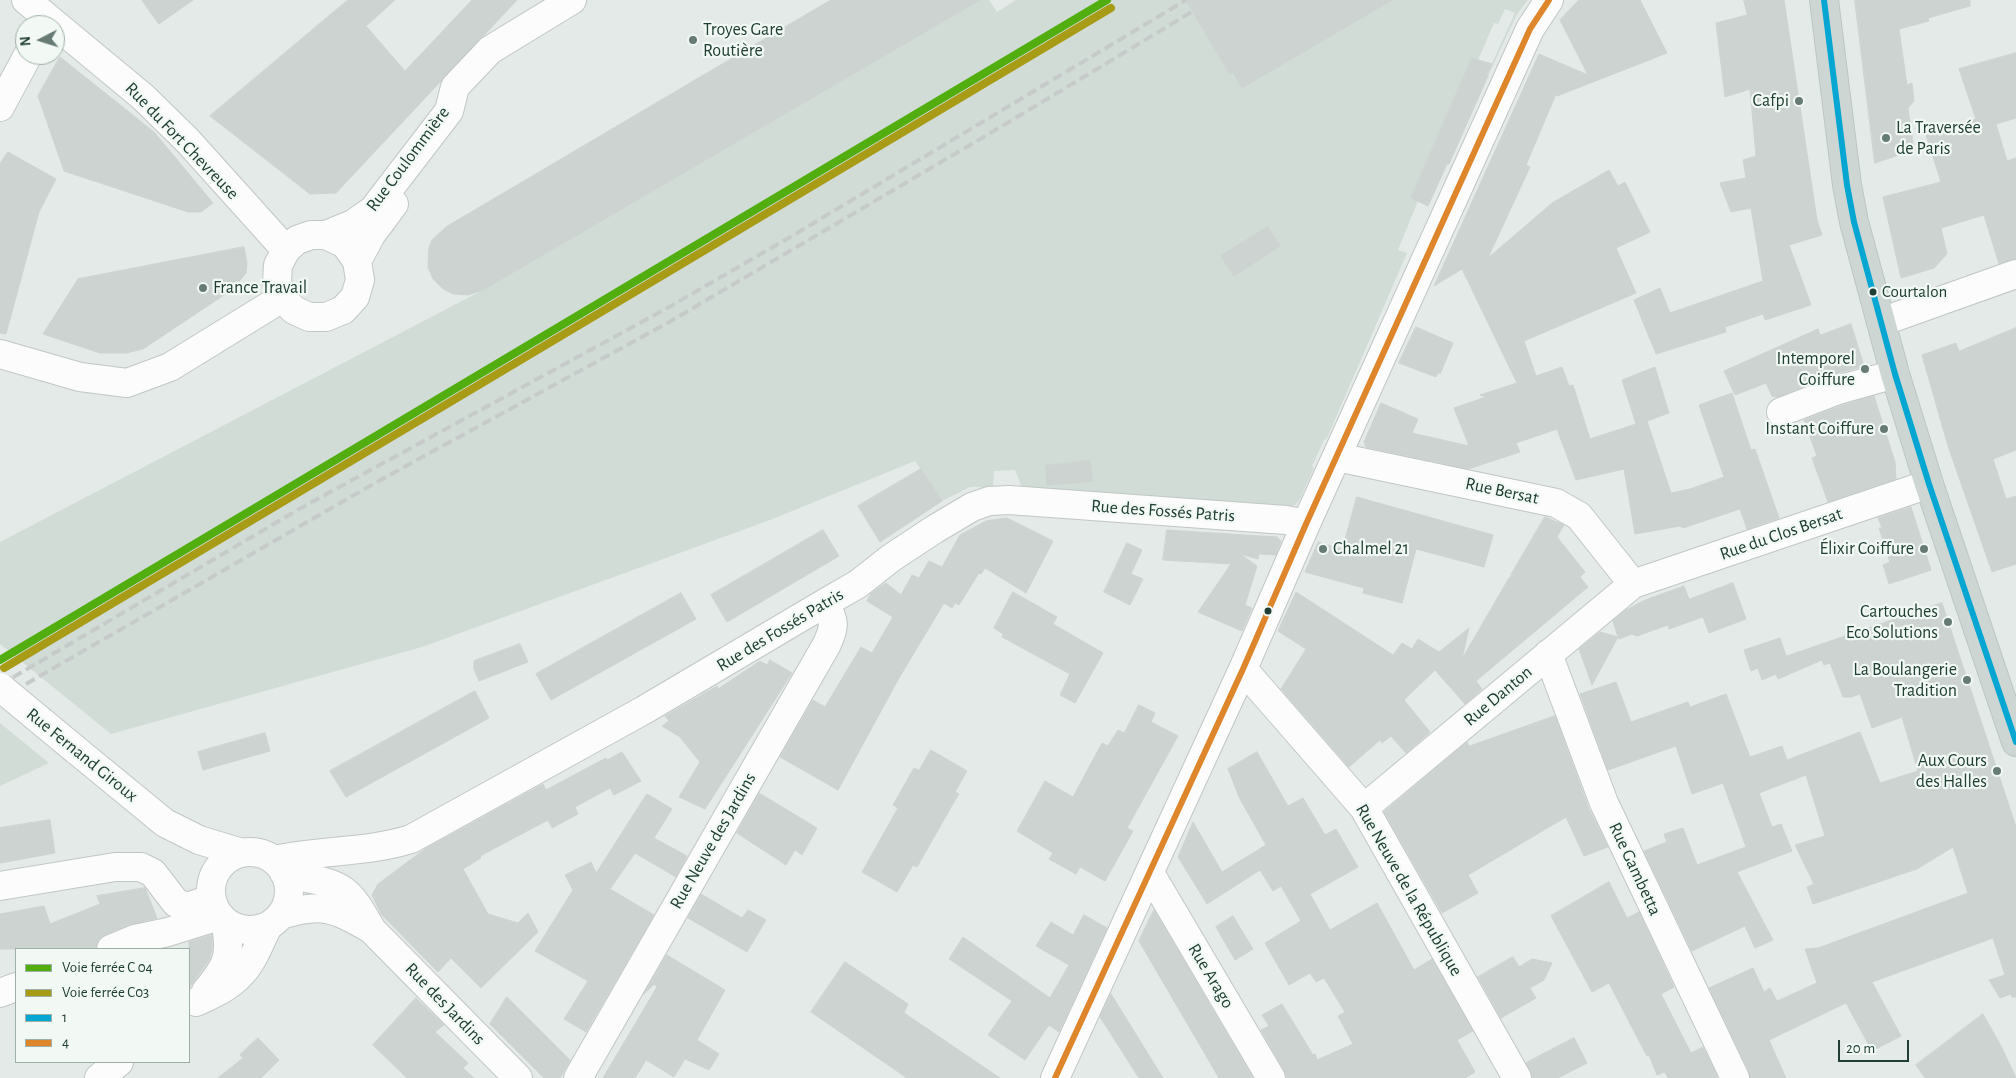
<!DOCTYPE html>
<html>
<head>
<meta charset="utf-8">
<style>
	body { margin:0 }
	#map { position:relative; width:2016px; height:1078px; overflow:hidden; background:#e4eae7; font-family:"Alegreya Sans",sans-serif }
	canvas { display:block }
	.legend { position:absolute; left:15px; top:948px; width:175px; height:115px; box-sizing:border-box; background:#f2f9f5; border:1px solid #9eafa8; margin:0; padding:6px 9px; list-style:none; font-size:15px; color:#203f34 }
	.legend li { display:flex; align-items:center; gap:10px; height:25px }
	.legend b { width:25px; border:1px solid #9eafa8 }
	.north { position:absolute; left:15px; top:15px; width:50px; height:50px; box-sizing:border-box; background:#f2f9f5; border:1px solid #9eafa8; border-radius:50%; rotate:265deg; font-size:14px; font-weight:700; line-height:20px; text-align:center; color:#203f34 }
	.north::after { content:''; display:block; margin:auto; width:18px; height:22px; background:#657b73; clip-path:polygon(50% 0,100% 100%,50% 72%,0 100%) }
	.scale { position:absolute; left:1838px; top:1040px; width:71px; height:22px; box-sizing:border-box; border:2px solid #203f34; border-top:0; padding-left:6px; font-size:15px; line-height:18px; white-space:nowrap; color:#203f34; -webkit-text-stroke:4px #f2f9f5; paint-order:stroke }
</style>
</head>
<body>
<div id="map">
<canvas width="2016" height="1078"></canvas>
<ul class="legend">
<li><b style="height:6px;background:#52ae0f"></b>Voie ferrée C 04</li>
<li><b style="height:6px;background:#a89b15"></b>Voie ferrée C03</li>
<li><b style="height:6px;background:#05a6d1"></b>1</li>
<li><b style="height:6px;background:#de862b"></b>4</li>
</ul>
<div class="north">N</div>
<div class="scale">20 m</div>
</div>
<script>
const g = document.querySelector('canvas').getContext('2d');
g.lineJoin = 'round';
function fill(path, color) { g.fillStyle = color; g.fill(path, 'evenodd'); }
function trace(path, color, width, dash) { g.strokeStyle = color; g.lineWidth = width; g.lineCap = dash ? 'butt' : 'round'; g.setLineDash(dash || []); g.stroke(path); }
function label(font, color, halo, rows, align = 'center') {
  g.font = font + ' "Alegreya Sans",sans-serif'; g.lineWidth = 4.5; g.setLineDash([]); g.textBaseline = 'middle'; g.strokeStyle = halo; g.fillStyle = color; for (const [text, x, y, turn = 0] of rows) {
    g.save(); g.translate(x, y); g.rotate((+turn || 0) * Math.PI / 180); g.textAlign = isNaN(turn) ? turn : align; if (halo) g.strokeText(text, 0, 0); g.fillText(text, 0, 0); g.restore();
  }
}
const built = new Path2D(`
	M980,0H989L997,12L1016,0H1528L1517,14L1488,76L1487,74L1515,13L1505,9L1498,24L1494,23L1478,60L1472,58L1411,198L1418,201L1398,250L1407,253L1327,438L1324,440L1312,466L1314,468L1300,499L1295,505L1286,508L1023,490L1015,470L994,471L993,487H970L942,501L915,461L770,520L422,647L111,734L0,644V542L483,290Z
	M0,723L49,763L0,786Z`);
const building = new Path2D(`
	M142,0H193L159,24Z
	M348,0H395L366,26L405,71L472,0H517L336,193L310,194L210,116Z
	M831,0H980L483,290L468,295L453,294L442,288L433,279L428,267L429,248L432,240L446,227Z
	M1186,0H1392L1242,88L1233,72L1230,74Z
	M1579,0H1640L1667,53L1557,96L1556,94L1526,165L1530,167L1488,258L1552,203L1609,170L1618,186L1625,182L1650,232L1616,248L1636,293L1524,341L1536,376L1562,367L1569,386L1573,385L1590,439L1636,424L1622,380L1655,367L1669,413L1647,421L1671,493L1690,489L1724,477L1699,405L1732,393L1751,450L1755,449L1779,518L1747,529L1740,509L1683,528L1680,526L1635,534L1624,469L1576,480L1557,429L1516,443L1520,452L1468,469L1366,447L1364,442L1381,403L1418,419L1412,433L1469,446L1454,408L1486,397L1480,395L1517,383L1462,269L1434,286L1539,54L1588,75L1560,20Z
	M1744,0H1784L1817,220L1822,235L1789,245L1811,305L1765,320L1763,314L1725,327L1726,332L1656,354L1634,300L1660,288L1670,313L1763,281L1751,208L1731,212L1720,183L1746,178L1743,160L1756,156L1750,89L1725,97L1716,23L1747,15Z
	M1855,0H1970V6L1928,18L1929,21L1899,29L1907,85L1912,83L1914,101L1908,108L1914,150L1875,163Z
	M2016,53V118L1996,124L2007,161L2016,158V259L1999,264L1984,215L1941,228L1947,254L1934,268L1901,278L1883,197L1941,182L1926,135L1976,119L1959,69Z
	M60,57L154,132L213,203L201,212H188L64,171L38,96Z
	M1472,58L1492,64L1487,74L1488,76L1449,164H1447L1428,206L1411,198Z
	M8,152L56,179L39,212L6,334L0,333V164Z
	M1268,227L1280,246L1234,276L1221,256Z
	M244,247L247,263L246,273L233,289L143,349L126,353H100L43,334L78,279Z
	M1851,324L1864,366L1832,375L1778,397L1772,396L1766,383L1735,395L1724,371L1818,329L1820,335Z
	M1416,327L1453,343L1440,374L1439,371L1436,377L1399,363Z
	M2016,328V450L1993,459L2006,499L2016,496V564L1992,572L1948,446L1922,355L1956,343L1959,351Z
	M1874,396L1895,462L1896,479L1828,502L1812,458L1817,456L1804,420L1843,405Z
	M1090,461L1093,481L1047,485L1046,466Z
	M921,469L942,501L880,542L858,506Z
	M1357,497L1493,535L1484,567L1416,549L1402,603L1363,593L1364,588L1305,572L1318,542L1342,549Z
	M1911,507L1931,570L1889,584L1883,565L1890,562L1879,528H1882L1878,518Z
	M1545,517L1564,525L1557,537L1585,572L1580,577L1588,587L1476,681L1482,689L1465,704L1435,670L1404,700L1430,732L1406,753L1391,736L1382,743L1380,740L1349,767L1281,689L1306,649L1278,631L1296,592L1393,655L1402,643L1412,649L1418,639L1439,652L1469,628L1462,659L1509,578L1513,575H1511Z
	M1007,518L1053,541L1026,593L985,568L981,574L979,573L959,605L955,603L952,608L944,603L899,678L838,790L780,757L813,700L825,707L861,647L872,653L893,617L867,601L871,593L886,583L901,595L912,575L919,578L929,561L942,567L960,535L986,521Z
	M823,530L839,556L727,622L711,595Z
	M1167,530L1277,537L1281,541L1276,555L1259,554L1258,559L1240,554L1257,566L1245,605L1252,608L1242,631L1198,612L1231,564L1163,560Z
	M1127,543L1142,550L1131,574L1143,579L1130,605L1104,592Z
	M1733,583L1746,619L1709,633L1703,617L1669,629L1668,625L1637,636L1632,634L1619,639L1618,637L1592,685L1579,649L1600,632L1618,637L1613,621L1626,610L1645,600L1684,586L1689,599Z
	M1013,592L1057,617L1053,624L1103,653L1075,703L1060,695L1070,674L1002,637L1003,634L994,628Z
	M681,593L696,619L551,700L536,674Z
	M1942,603L2016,827V997H2012L2011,994L2000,998L1989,980L2005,975L1993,938L1872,982L1901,1036L1872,1051L1846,1003L1769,1040L1786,1078H1750L1749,1071L1709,988L1753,968L1764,992L1770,988L1777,1001L1817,983L1805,949L1818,948L1968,893L1953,847L1917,869L1813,904L1807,887L1814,884L1795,845L1825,836L1806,775L1759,793L1772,827L1781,824L1792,851L1737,872L1773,940L1755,948L1745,926L1692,951L1644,851L1667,842L1664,834L1683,828L1697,865L1746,847L1723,783L1692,794L1676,746L1608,770L1580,694L1616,682L1631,722L1688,702L1690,707L1726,694L1750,757L1782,746L1787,760L1860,732L1880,783L1918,771L1902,717L1872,728L1860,694L1851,697H1843L1830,663L1824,665L1822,660L1778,679L1776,674L1762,680L1758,668L1751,671L1744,650L1780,638L1786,656Z
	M520,644L528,662L479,681L474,669V661Z
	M770,660L792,673L705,809L679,797L700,762L680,737L662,726L669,721L665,716L717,686L718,689L760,661L767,665Z
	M475,691L489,718L346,797L330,771Z
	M1139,705L1155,713L1151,722L1178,736L1127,828L1133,831L1105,881L1080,867L1076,874L1049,859L1053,853L1017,831L1045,781L1073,797L1102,743L1108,746L1118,730L1124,733Z
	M1555,716L1589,809L1608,847L1584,856L1566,817L1468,875L1478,893L1442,913L1384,812L1467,742L1469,746Z
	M265,733L270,751L203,770L198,752Z
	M931,750L967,771L955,792L959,794L954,802L917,867L913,865L897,892L862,872L898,808L893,805L914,768L919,770Z
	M622,752L641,781L614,795L610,788L575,807L578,814L552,828L548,820L480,856L481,858L463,869L488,914L518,923L528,913L538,932L481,988L451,958L438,972L381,914L372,895L378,884L425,849L543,784L546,790L606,758L607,760Z
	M1257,752L1288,806L1303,798L1325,835L1336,829L1358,867L1310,894L1330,930L1377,903L1414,970L1432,959L1473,1031L1457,1040L1475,1072L1465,1078H1287L1284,1070L1261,1030L1269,1026L1262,1015L1282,1004L1313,1055L1315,1054L1317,1060L1353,1044L1338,1016L1345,1012L1324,978L1316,982L1310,973L1289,985L1265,943L1301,921L1281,886L1273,891L1260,870L1207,904L1178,857L1193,822L1222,872L1266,845L1240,799L1228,769Z
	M759,793L817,828L802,855L795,850L786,865L737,833Z
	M647,794L672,809L654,838L687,856L676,877L635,853L610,889L654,915L586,1032L564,1019L588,981L535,951L573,890L565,875L591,862L596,873Z
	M50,820L55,853L0,863V828Z
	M1609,882L1627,918L1639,912L1674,987L1661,994L1691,1053L1703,1047L1718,1078H1668L1665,1072L1657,1075L1649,1055L1647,1056L1639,1041L1609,983L1592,992L1551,916Z
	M145,888L157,918L129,925L105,935L98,940L96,949H0V914L44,906L50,924L100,904L97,896Z
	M701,894L742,918L748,910L766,920L747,952L688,918Z
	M1154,910L1253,1078H1219L1139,941Z
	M1084,915L1107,928L1059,1032L1049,1025L1025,1060L988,1035L1012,1001L949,959L963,937L1050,998L1069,965L1036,946L1051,922L1073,935Z
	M1233,916L1253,949L1235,960L1216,927Z
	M212,935V950L209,960L189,988V942Z
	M667,955L725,990L697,1040L719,1054L709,1070L685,1059L674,1077L646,1060L635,1078H603L657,987L654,984L644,994Z
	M1513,957L1519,967L1532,959L1552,963L1544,980L1530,988L1536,998L1501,1018L1478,977Z
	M845,962L908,1004L904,1013L1000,1078H907L811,1012Z
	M1111,994L1163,1078H1139L1100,1017Z
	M507,997L570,1060L560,1078H544L490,1024Z
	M416,998L444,1025L435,1032L468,1063L463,1068L474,1078H407L373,1045Z
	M1983,1014L2001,1046L2016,1078H1925L1916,1065Z
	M258,1038L279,1060L261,1078H218L243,1058L240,1055Z
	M1574,1038L1587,1063L1558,1078H1533L1526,1063Z`);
const minor = new Path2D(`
	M26,0L143,97L187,140L286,250
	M0,107L28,55
	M326,235L345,244L357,261L360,280L355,297L343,310L326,317H309L294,310L282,298L277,282L278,265L286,250L297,240L311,235H326L353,224L373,210L449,111L455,87L490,50L572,0
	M357,261L371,235L394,204
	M1881,322L2016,274
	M0,354L80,377L127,383L170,367L282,298
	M1781,412L1838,390L1895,374
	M1337,457L1556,503L1579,516L1633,584
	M1548,654L1604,803L1735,1078
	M1243,669L1364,808L1517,1078
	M76,750L165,823L199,840L242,853
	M1364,808L1633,584L1929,484
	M211 891a39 39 0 1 1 78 0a39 39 0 1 1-78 0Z
	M274,860C319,850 367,853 411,839L644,710L825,603L858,584L891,558L935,529L972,507L989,501L1009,500L1286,520L1306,524
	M284,873C303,879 328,879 344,891C356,900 364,917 372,930L518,1078
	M1150,873L1271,1078
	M0,886L115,867H141L153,873L176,903L187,907L211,899
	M281,915C322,902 334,908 371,929
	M111,949L135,939L168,932L219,916
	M206,991C228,965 232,955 225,921
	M0,993L16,987
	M196,1002C216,993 236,984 249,964C257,952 262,937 269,925
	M99,1078L119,1062
	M578,1078L827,644C836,624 834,622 825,603
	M1055,1078L1243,669L1306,524L1530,29L1549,0`);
const major = new Path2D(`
	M1824,0L1847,185L1854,222L1895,374L1929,484L2016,742`);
const rail = new Path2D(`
	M0,685L301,508L671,306L792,236L1186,0
	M0,699L375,483L671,321L1004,125L1193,11`);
const minorBridge = new Path2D(`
	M0,687L76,750`);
const bus1 = new Path2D(`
	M1824,0L1847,185L1854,222L1895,374L1929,484L2016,742`);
const bus2 = new Path2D(`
	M1055,1078L1243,669L1306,524L1530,29L1549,0`);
const rail1 = new Path2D(`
	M0,660L1107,0`);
const rail2 = new Path2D(`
	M4,668L1111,8`);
const markers = [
	[693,40,5,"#657b73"],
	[1799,101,5,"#657b73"],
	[1886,138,5,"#657b73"],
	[203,288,5,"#657b73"],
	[1873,292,4.5,"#203f34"],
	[1865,369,5,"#657b73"],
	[1884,429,5,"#657b73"],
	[1323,549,5,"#657b73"],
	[1924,549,5,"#657b73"],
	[1268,611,4.5,"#203f34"],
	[1948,622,5,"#657b73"],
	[1967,680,5,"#657b73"],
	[1997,771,5,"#657b73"]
];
const busNames = [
	["Courtalon",1882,292]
];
const poiNames = [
	["Troyes Gare",703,30,"left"],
	["Routière",703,51,"left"],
	["Cafpi",1789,101],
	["La Traversée",1896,128,"left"],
	["de Paris",1896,149,"left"],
	["France Travail",213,288,"left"],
	["Intemporel",1855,359],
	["Coiffure",1855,380],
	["Instant Coiffure",1874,429],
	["Chalmel 21",1333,549,"left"],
	["Élixir Coiffure",1914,549],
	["Cartouches",1938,612],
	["Eco Solutions",1938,633],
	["La Boulangerie",1957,670],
	["Tradition",1957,691],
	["Aux Cours",1987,761],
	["des Halles",1987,782]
];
const streetNames = [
	["Rue du Fort Chevreuse",182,141,46],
	["Rue Coulommière",408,159,-53],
	["Rue Bersat",1502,491,12],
	["Rue des Fossés Patris",1163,511,4],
	["Rue du Clos Bersat",1781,534,-19],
	["Rue des Fossés Patris",780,630,-31],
	["Rue Danton",1498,696,-40],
	["Rue Fernand Giroux",82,755,39],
	["Rue Neuve des Jardins",713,841,-60],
	["Rue Gambetta",1635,869,65],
	["Rue Neuve de la République",1409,890,60],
	["Rue Arago",1211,976,59],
	["Rue des Jardins",445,1004,46]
];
fill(built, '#d1dcd7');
fill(building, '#ccd3d0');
trace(building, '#cdd3d0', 1);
trace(minor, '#c1c7c4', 30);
trace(major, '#bcc6c2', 30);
trace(minor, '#fbfcfb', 28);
trace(major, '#cdd6d3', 28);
trace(rail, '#c6cbc9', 4, [10, 5]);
trace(minorBridge, '#c1c7c4', 30, []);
trace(minorBridge, '#fbfcfb', 28);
trace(bus1, '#05a6d1', 6);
trace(bus2, '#de862b', 6);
trace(rail1, '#52ae0f', 8);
trace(rail2, '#a89b15', 8);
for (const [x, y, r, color] of markers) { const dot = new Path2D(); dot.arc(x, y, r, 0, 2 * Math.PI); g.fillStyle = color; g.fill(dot); trace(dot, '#f2f9f5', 2); }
label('17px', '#203f34', '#f2f9f5', busNames, 'left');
label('18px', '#203f34', '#f2f9f5', poiNames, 'right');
label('18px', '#203f34', '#f2f9f5', streetNames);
</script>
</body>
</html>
